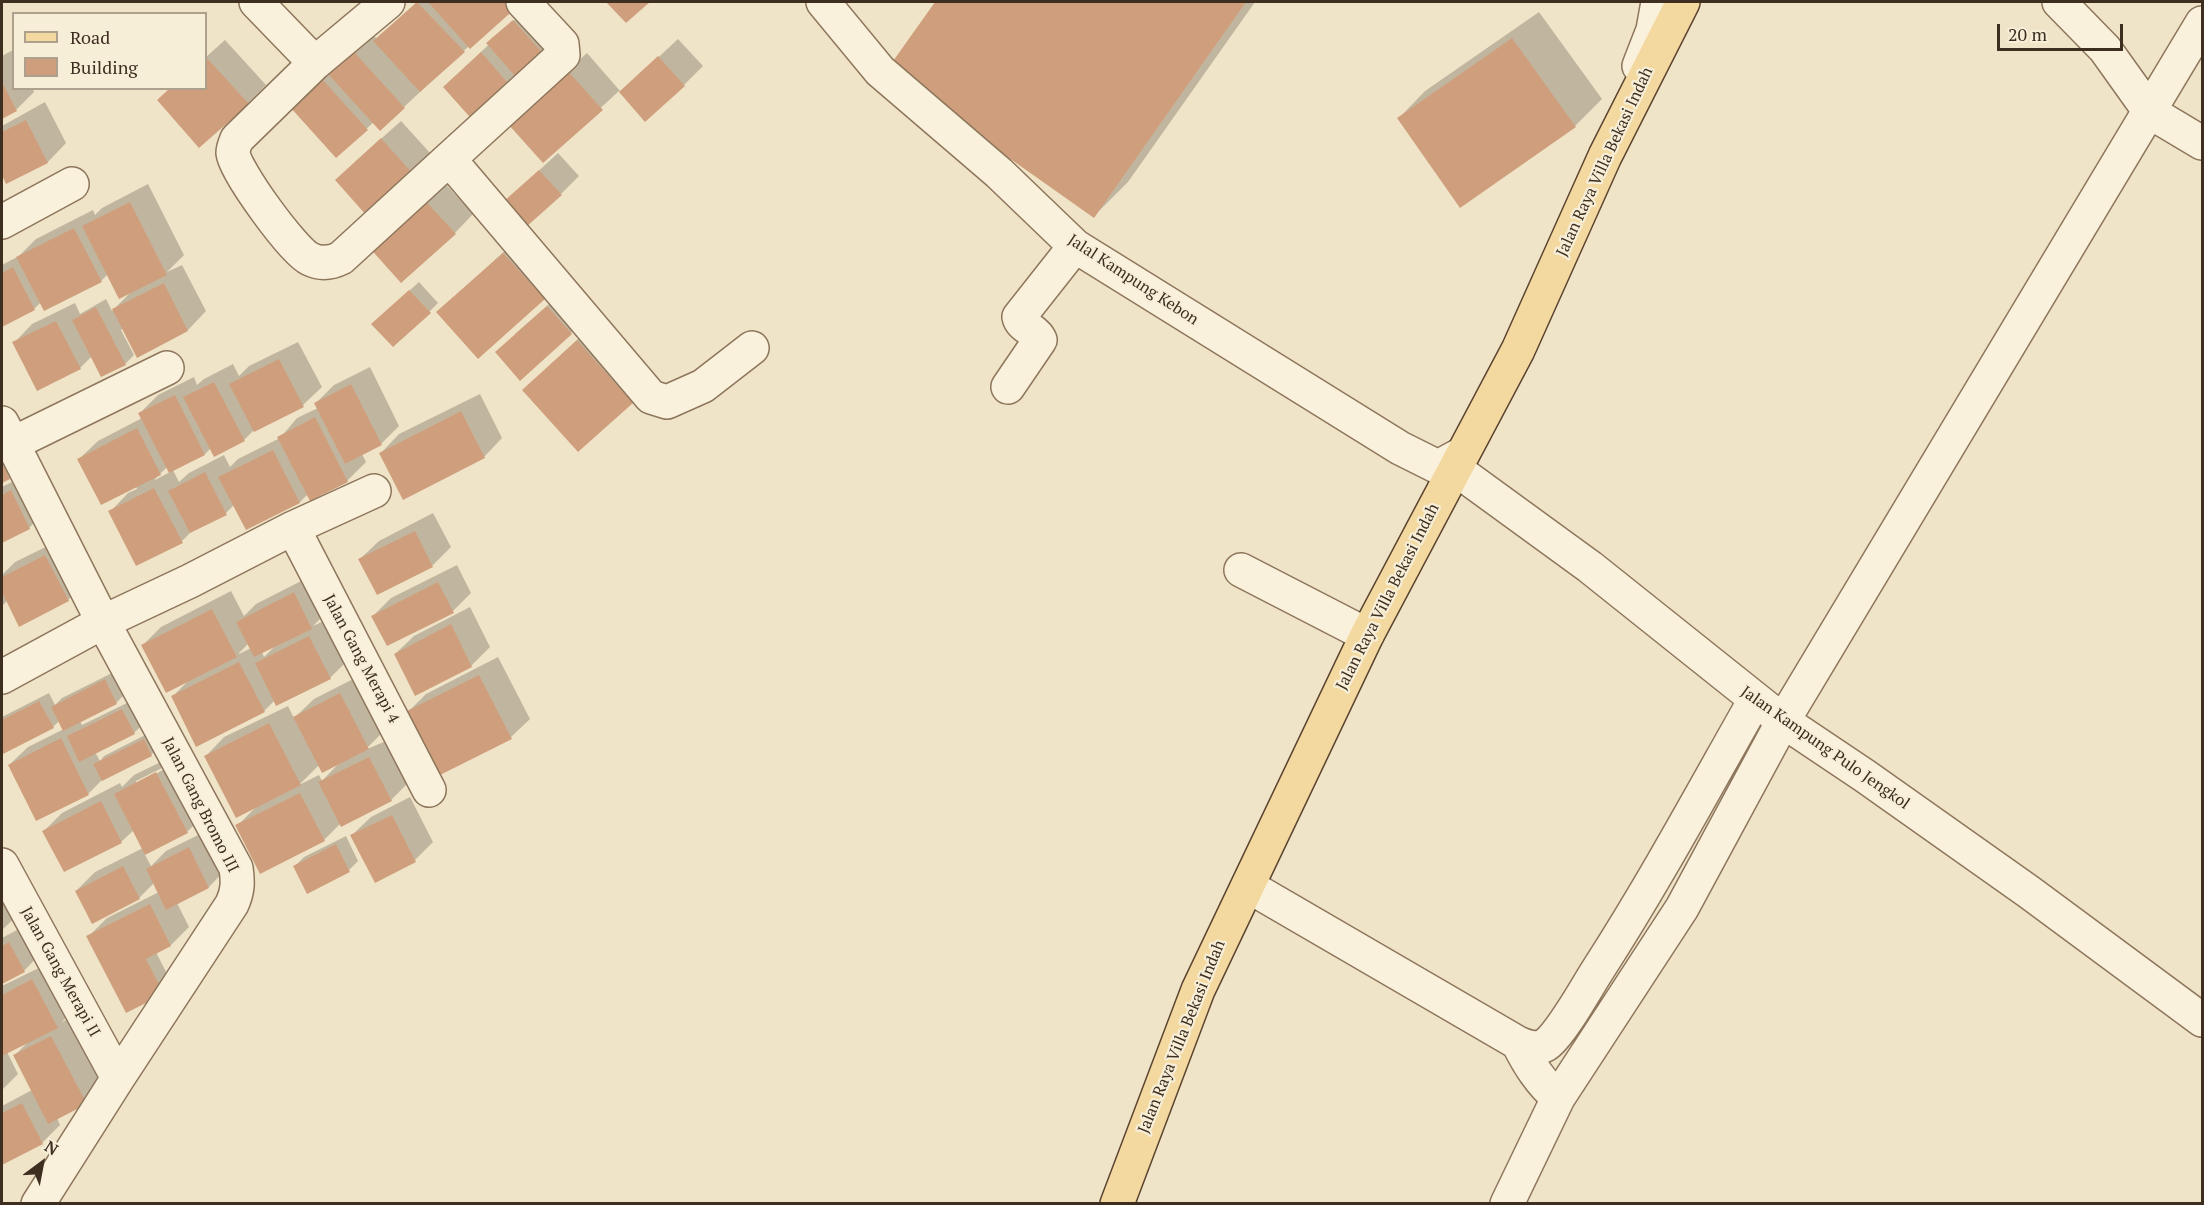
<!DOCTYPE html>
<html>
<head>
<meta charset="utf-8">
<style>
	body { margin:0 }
	#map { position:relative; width:2204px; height:1205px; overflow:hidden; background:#f0e4c8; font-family:"PT Serif",serif }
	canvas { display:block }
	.frame { position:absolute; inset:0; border:3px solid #3d2e20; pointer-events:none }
	.legend { position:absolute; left:12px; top:12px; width:195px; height:78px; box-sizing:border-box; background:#f7eed8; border:2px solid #ada18e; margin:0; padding:8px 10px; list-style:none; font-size:18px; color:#3d2e20 }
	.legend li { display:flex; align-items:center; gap:12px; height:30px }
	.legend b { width:30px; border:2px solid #ada18e }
	.north { position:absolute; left:12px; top:1133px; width:60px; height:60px; -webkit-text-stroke:4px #f7eed8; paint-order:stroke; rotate:32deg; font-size:16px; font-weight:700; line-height:24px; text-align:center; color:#3d2e20 }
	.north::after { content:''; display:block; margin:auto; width:21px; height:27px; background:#3d2e20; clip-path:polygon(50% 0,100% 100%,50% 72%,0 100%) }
	.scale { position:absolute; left:1997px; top:24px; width:126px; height:27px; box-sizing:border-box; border:3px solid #3d2e20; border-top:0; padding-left:8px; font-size:18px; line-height:21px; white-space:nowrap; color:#3d2e20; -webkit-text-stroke:4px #f7eed8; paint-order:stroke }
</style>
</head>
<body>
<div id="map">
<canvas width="2204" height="1205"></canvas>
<div class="frame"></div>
<ul class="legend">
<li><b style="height:8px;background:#f3d9a0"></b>Road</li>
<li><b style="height:16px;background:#cf9f7d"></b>Building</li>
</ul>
<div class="north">N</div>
<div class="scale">20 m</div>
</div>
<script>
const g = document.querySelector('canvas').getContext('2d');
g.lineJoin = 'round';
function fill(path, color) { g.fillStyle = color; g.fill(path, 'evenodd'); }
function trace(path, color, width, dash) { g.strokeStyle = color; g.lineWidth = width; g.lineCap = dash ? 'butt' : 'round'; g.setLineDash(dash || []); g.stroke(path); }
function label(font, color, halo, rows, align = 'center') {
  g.font = font + ' "PT Serif",serif'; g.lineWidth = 4.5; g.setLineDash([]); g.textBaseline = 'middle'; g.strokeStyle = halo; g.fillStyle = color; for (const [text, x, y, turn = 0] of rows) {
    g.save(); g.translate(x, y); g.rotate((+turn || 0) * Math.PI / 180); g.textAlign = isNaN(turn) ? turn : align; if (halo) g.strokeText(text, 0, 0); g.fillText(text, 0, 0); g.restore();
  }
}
const shadow = new Path2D(`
	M417,2H520L469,46L404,107L374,122L336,156L311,89L373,35L377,39Z
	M608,2H648L626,21Z
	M937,2H1255L1128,182L1094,216L888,71Z
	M523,12L558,51L514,90L463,69Z
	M1539,12L1602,99L1575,126L1399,118L1425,91Z
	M678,39L703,66L684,85L645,120L619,91L543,161L528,106L587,53L621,92Z
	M225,40L266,85L248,103L206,88V57Z
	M13,50L14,88H33L34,92L16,110L2,117V56Z
	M45,102L66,143L48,162L7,182L2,172V126Z
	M401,121L431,154L412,172L355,162Z
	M558,153L579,176L561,194L497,209Z
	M440,178L473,214L455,233L369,245Z
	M148,184L184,255L167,272L182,265L206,311L188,330L138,355L124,328L121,330L134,355L125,364L92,356L80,368L14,343L32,324L75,303L80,314L106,299L112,311L131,292L108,274L101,281L41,302L34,309L2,325V265L19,256L36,239L93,210L95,215L102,208Z
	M522,235L562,280L544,298L438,312Z
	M419,282L438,303L429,312L382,315Z
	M566,289L589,315L571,333L515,334Z
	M596,322L651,384L578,450L524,390Z
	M298,342L322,387L303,405L255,429L244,440L211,448L205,454L173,470L179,482L189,473L224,455L230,467L238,459L280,438L297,418L318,408L316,403L334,385L370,367L399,426L381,444L362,454L366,462L347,481L308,494L300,502L246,528L234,505L226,513L193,530L182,541L110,512L128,493L137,489L136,486L79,459L98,441L142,418L140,413L158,395L194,377L197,385L204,379L233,364L239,376L249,366ZM167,467L170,472L155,480V479Z
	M480,394L502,438L484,457L381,453L399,434Z
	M2,434L27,459L9,478L2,481Z
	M30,473L48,509L29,528L2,542V487Z
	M433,513L451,547L432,566L360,559L379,541Z
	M64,538L86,582L68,600L7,601L2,606V571L3,574L15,562Z
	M457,565L471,593L453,611L373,616L391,598Z
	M313,575L330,609L313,626L328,619L349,659L330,678L275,700L264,711L173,696L188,681L143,645L161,627L231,591L244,616L256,604ZM249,643L251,648L239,654V653ZM275,646L264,657L262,652Z
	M470,607L490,647L471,666L416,694L395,654L414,636Z
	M498,657L530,719L511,737L439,774L407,713L426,694Z
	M114,672L125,694L116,703L80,721L82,725L131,701L143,724L134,733L95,752L100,761L104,756L153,731L160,746L151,755L103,779L88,794L36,819L9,765L28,747L64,729L60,720L53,727L4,752L2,748V717L49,693L55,705L62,698Z
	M359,676L386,729L365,750L388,740L409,782L391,800L341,823L324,840L237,826L257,806L206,756L224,737L288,706L294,718L314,699ZM339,763L322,781L319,775L299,785L320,764Z
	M175,755L205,814L187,832L144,853L151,866L166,851L208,830L227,868L209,887L177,903L189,927L171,945L156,952L172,984L126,1011L88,937L107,918L159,892L154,883L139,898L92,922L76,891L95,872L143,848L134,830L121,842L44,831L62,813L120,783L122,787L134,775ZM162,768L163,770L136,784V781Z
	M410,797L433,842L415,860L352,835L371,817Z
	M346,836L358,861L349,870L308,892L295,866L304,857Z
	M2,874L22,911L2,930Z
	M28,924L42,952L24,971L2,982V938Z
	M51,962L75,1008L62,1022L70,1018L104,1085L86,1103L57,1118L60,1125L42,1143L2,1164V1106L32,1090L15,1055L28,1042L7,1052L18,1074L2,1090V986Z`);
const building = new Path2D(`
	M417,2L465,52L420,92L373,41Z
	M428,2H514L518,6L470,49Z
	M606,2H650L626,23Z
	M935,2H1246L1094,218L886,71Z
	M513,20L550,61L523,85L486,43Z
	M1512,38L1576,127L1460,208L1397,118Z
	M354,52L405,108L380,131L328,74Z
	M481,52L515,91L477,125L443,87Z
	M658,56L685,86L645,122L619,92Z
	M206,57L249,104L199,148L157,100L170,88H206Z
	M567,70L603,110L543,163L508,124Z
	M322,79L368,130L336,158L290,107Z
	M2,82L17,111L2,119Z
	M26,120L48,163L6,184L2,175V132Z
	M381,138L413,174L367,216L335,180Z
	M539,170L562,195L517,235L495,209Z
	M421,196L456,234L401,283L367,245Z
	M130,202L167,275L119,299L82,226Z
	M74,228L102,282L44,311L16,257Z
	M503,253L545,299L478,359L436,312Z
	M13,267L35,310L2,327V273Z
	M164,283L188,331L137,358L112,309Z
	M409,290L431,313L393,347L371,324Z
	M547,306L572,334L520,381L495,352Z
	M96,307L126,365L101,377L72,320Z
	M56,321L81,369L37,391L12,342Z
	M577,340L633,403L578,452L522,390Z
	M279,359L304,407L254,432L229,384Z
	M214,382L245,441L214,457L183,397Z
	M351,384L382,445L345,464L314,403Z
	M175,395L205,455L169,473L138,413Z
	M461,411L485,458L403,500L379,453Z
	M315,417L348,482L310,501L277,437Z
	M137,428L161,475L101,505L77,459Z
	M273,450L300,503L246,530L218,477Z
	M2,463L10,479L2,483Z
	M205,472L227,515L190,533L168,491Z
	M154,488L183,543L136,566L108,511Z
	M11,490L30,529L2,543V495Z
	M415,531L433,567L377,595L358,559Z
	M45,555L69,601L19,627L2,592V577Z
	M438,582L454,613L387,646L371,616Z
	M294,592L312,629L254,657L236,622Z
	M212,609L237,657L166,693L141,645Z
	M451,624L472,667L415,696L394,654Z
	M309,636L331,679L276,706L255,663Z
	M239,662L265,712L196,747L171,696Z
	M479,675L512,739L438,776L405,712Z
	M105,679L117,704L63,731L51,707Z
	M340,693L369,749L322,773L293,717Z
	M39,701L54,728L3,754L2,720Z
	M122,709L135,734L79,762L67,736Z
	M269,723L301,785L236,818L204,756Z
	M61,738L89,795L36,821L8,765Z
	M144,739L152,756L102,781L93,764Z
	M369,757L392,801L341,827L318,782Z
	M156,772L188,833L145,855L114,794Z
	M300,793L325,841L260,874L235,825Z
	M101,801L122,843L64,872L42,831Z
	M392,815L416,862L375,883L350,835Z
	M336,844L350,872L307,894L293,866Z
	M189,847L209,888L166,910L146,869Z
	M123,866L140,899L92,924L75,891Z
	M150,904L171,946L146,959L164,994L126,1013L86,936Z
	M9,942L25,972L2,984V946Z
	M32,979L58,1028L2,1056V995Z
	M51,1036L87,1104L48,1124L13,1055Z
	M22,1103L43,1144L2,1165V1113Z`);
const minor = new Path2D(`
	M256,2L315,63
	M388,2L315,63L237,139C235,144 233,148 233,153C235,171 293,251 310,259C320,264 331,263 341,258L449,159L651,397L667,402L703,386L752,348
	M823,2L880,71L999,173L1075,246L1400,448L1438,467L1460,455
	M2059,2L2105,49L2150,112L2202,143
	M1639,66L1653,30L1658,2
	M449,159L563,55L562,44L523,2
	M2,222L72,184
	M1008,387L1040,340C1036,330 1021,327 1019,317L1075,246
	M2,423L103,622L236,868C238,882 238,891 232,904L118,1078L38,1204
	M12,444L167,368
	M1454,468L1590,567L1783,721L1865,776L2029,892L2202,1020
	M293,528L429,790
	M1241,570L1367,635
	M2,677L103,622L190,581L293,528L374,491
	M2,865L118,1078
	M1248,886L1518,1043C1527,1047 1539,1051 1548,1043C1564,1029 1586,988 1599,968C1655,881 1704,790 1755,700
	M1518,1043C1529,1065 1540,1082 1558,1098
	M1507,1204L1558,1098L1682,908L1783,721L2202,23`);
const major = new Path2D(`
	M1117,1204L1198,990L1367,635L1518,350L1605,156L1683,2`);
const streetNames = [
	["Jalan Raya Villa Bekasi Indah",1605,162,-65],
	["Jalal Kampung Kebon",1133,280,33],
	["Jalan Raya Villa Bekasi Indah",1388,597,-63],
	["Jalan Gang Merapi 4",361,659,62],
	["Jalan Kampung Pulo Jengkol",1825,748,35],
	["Jalan Gang Bromo III",200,805,63],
	["Jalan Gang Merapi II",60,972,61],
	["Jalan Raya Villa Bekasi Indah",1182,1037,-68]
];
fill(shadow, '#0003');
fill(building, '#cf9f7d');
trace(minor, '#8d765c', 36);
trace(major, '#5b4430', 36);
trace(minor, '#faf1dc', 33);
trace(major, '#f3d9a0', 33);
label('16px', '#3d2e20', '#f7eed8', streetNames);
</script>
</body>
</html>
